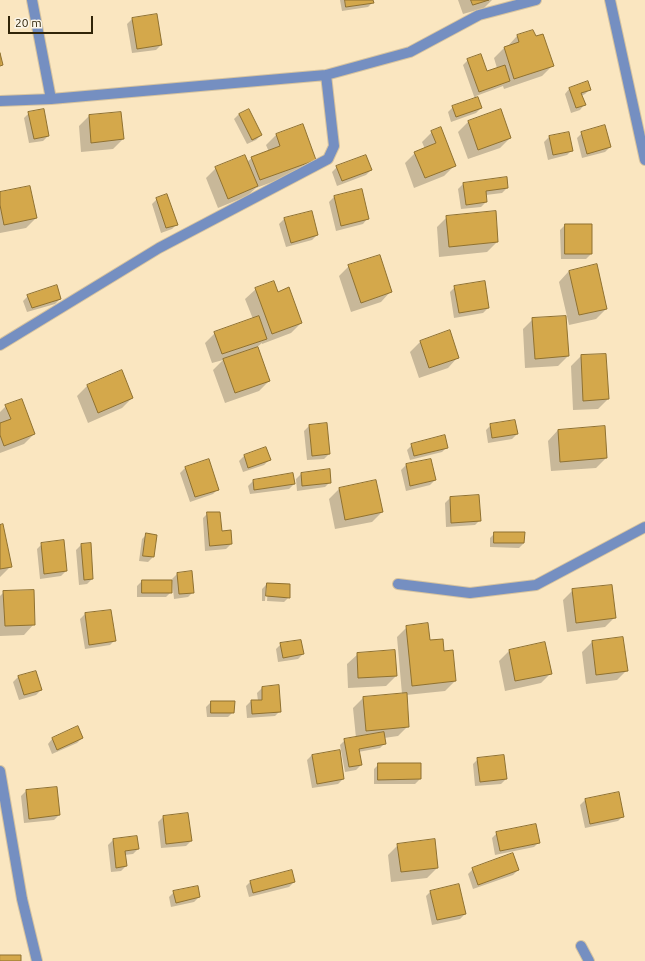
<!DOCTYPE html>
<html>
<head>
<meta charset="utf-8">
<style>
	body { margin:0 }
	#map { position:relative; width:645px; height:961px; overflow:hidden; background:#fae6c0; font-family:Ubuntu,sans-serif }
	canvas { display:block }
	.scale { position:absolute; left:8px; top:16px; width:85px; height:18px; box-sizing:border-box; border:2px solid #302408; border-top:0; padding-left:5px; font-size:12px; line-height:14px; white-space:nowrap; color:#302408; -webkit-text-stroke:3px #fbf5e8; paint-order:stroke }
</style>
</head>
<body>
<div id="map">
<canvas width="645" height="961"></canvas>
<div class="scale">20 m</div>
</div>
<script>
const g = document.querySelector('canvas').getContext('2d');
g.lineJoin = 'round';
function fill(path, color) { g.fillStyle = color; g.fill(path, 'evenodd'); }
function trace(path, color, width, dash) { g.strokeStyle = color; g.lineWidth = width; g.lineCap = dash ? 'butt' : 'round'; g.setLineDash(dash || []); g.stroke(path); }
const shadow = new Path2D(`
	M340,0H372L373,2L368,7L342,11Z
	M458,0H492L484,8L463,14Z
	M132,19L161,45L156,50L132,53L127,24Z
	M533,31L552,66L542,76L504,89L503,86L476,96L481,108L476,113L451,122L448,112L453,107L475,99L463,65L468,60L486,72L497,68L494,58L504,48L507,47L517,36Z
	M569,89H590L585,94L581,96L584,105L580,110L571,113L565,94Z
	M501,110L510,138L500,148L468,159L458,132L468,122Z
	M29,113L48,136L43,141L29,143L24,118Z
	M120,113L123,139L113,149L81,152L79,126L89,116Z
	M239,114L261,135L256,140L247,144L234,119Z
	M302,125L315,160L305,170L256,188L247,196L218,208L206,178L216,168L247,162L252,158L269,152L266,145L276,135Z
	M432,132L454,166L444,176L414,188L405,163L415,153L425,149L422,142Z
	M582,133L610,147L605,152L582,158L577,138Z
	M549,137L572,150L567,155L548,160L544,142Z
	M337,167L371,170L366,175L337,186L332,172Z
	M463,184L507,188L502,193L486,195V202L481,207L461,209L458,189Z
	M361,190L367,219L363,224L336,231L329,202L334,197Z
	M0,193L36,218L26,228L0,233Z
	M157,199L177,224L172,229L161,233L152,204Z
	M447,217L497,242L487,252L439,257L437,227Z
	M284,219L317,235L312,240L286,247L279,224Z
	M565,225L591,254L586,259H561L560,230Z
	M349,266L391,291L381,302L351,312L339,276Z
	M569,271L606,309L596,319L569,325L559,282Z
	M455,287L488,308L483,313L454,318L450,292Z
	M256,289L277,293L301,323L291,333L262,344V343L257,347L269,381L259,391L225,403L213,370L223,360L212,363L205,343L215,333L253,319L245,299Z
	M28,296L60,299L55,304L27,312L23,301Z
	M533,319L568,356L558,366L525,368L523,329Z
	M420,342L458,357L448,368L419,378L410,352Z
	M581,356L608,399L598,409L573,410L571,366Z
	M121,372L132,398L122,408L88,423L77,396L87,386Z
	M6,406L34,434L24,444L0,453V412Z
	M491,425L517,434L512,439L488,443L486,430Z
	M309,426L329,454L324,459L307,460L304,431Z
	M558,430L606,458L596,468L551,471L548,441Z
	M412,445L447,447L442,452L410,460L407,450Z
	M244,456L269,460L264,465L243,472L239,461Z
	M208,460L218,489L213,494L190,502L180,473L185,468Z
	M406,465L435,480L430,485L406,491L401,470Z
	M301,474L330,482L325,487L297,491L296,479Z
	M253,481L294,484L289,489L250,494L248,486Z
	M375,481L382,512L372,522L335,529L329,499L339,489Z
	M450,498L480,520L475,525L446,527L445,503Z
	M208,513L221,532L230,531L231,544L226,549L205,551L203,518Z
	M0,526L11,566L0,577Z
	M495,533L524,543L519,548L490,547V538Z
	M147,534L153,557L148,562L139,561L142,539Z
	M42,544L66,571L61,576L40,579L37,549Z
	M90,544L92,579L87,584L79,585L76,550L81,545Z
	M177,574L193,592L188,597L174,599L172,579Z
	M142,581H171V592L166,597H137V586Z
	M267,584L289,597L284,602L267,601L268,588H266L265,601H262V589Z
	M573,590L615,617L605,627L567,632L563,600Z
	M4,592L34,624L24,635L0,636V596Z
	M85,614L115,640L110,645L85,649L80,619Z
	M407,627L429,641L455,681L445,691L406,695L408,726L398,736L384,738L385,743L380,748L358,752L361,765L356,770L345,772L340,745L345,740L356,738L353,708L363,698L402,694L397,637Z
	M592,642L627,670L617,680L586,684L582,652Z
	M281,644L303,654L298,659L278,662L276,649Z
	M544,644L551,673L541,683L505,691L499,661L509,651Z
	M358,654L396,676L386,686L348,688L347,664Z
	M36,672L41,690L36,695L19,700L13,682L18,677Z
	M262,688L280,711L275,716L247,718L246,706L251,701H258L257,693Z
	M211,702L233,712L228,717H207L206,707Z
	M77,728L82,738L77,743L52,754L48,744L52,739Z
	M312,755L343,779L338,784L312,788L307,760Z
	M478,759L506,779L501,784L475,786L473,764Z
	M379,764L420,779L415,784H374V769Z
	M26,791L59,815L54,820L24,823L21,796Z
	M618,793L623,816L618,821L585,828L580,805L585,800Z
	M187,814L191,841L186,846L161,848L158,822L163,817Z
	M497,833L539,842L534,847L495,855L492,838Z
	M113,840L138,849L133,854L124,855L126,866L121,871L111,872L108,845Z
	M398,845L437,868L427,878L391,882L388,855Z
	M473,869L518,870L513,875L473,889L468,874Z
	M251,881L294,882L289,887L249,897L246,886Z
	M431,891L465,914L460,919L432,925L426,896Z
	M174,892L199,897L194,902L171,907L169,897Z`);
const building = new Path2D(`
	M345,0H373L374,3L346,7Z
	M471,0H489L473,5Z
	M157,14L162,45L137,49L132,18Z
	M533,30L536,36L543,34L554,66L514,79L504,47L519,42L517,35Z
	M0,53L3,65L0,66Z
	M481,54L487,71L505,65L510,81L479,92L467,59Z
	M588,81L591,90L581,93L586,105L576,108L569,88Z
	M478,97L482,108L456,117L452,106Z
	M44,109L49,136L34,139L28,112Z
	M249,109L262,135L252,140L239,114Z
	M501,109L511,138L478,150L468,121Z
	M121,112L124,139L91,143L89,115Z
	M303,124L316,160L260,180L251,157L280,146L276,134Z
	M605,125L611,147L587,154L581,132Z
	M441,127L456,166L425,178L414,152L436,143L431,131Z
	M569,132L573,151L553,155L549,136Z
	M245,155L258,186L228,199L215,167Z
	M366,155L372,170L342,181L336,166Z
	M507,177L508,188L486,191L487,202L466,205L463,183Z
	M30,186L37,218L4,225L0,205V192Z
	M362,189L369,219L341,226L334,196Z
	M167,194L178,225L166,228L156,198Z
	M312,211L318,235L291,243L284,218Z
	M496,211L498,242L449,247L446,216Z
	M565,224H592V254H565Z
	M380,255L392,292L361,303L348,265Z
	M597,264L607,309L579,315L569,271Z
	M274,281L278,292L289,287L302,323L272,334L255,288Z
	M485,281L489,308L459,313L454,286Z
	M57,285L61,299L32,308L27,295Z
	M259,316L267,339L222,354L214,332Z
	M566,316L569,356L535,359L532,318Z
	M450,330L459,358L429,368L420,341Z
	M258,347L270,381L235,393L223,359Z
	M606,354L609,399L583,401L581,355Z
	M122,370L133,398L98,413L87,385Z
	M22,399L35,434L4,446L0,435V423L11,419L5,405Z
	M515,420L518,434L492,438L490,424Z
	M327,423L330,454L312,456L309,425Z
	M605,426L607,458L560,462L558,430Z
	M445,435L448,448L414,456L411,444Z
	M266,447L271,460L248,468L244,455Z
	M209,459L219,490L195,497L185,467Z
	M431,459L436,480L410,486L406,464Z
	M330,469L331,483L302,486L301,473Z
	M293,473L295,484L254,490L253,480Z
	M376,480L383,512L345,520L339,488Z
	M479,495L481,521L451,523L450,497Z
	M207,512H220L222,531L231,530L232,544L210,546Z
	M3,524L12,567L0,569V525Z
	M494,532H525L524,543H494Z
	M146,533L157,535L154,557L143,556Z
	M64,540L67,571L44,574L41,543Z
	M91,543L93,579L84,580L81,544Z
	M192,571L194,593L179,594L177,573Z
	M142,580H172V593H142Z
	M267,583L290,584V598L266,596Z
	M612,585L616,618L576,623L572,589Z
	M34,590L35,625L5,626L3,591Z
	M111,610L116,641L89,645L85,613Z
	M428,623L430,640L443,639L444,651L453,650L456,681L412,686L406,626Z
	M623,637L628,671L596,675L592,641Z
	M301,640L304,654L283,658L280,643Z
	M545,642L552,674L515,681L509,650Z
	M395,650L397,676L358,678L357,653Z
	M36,671L42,690L24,695L18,676Z
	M279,685L281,712L252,714L251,700H262V687Z
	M407,693L409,727L366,731L363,697Z
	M211,701H235L234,713H211Z
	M78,726L83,738L57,750L52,738Z
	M384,732L386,744L359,749L362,765L349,767L344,739Z
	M340,750L344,779L317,784L312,755Z
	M504,755L507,779L480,782L477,758Z
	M378,763H421V779L378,780Z
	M57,787L60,815L29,819L26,790Z
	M619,792L624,817L590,824L585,799Z
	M188,813L192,841L166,844L163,816Z
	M536,824L540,843L500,851L496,832Z
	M137,836L139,849L125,851L127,866L116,868L113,839Z
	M435,839L438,868L401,872L397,844Z
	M513,853L519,870L478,885L472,868Z
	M292,870L295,882L253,893L250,881Z
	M459,884L466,914L437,920L430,891Z
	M198,886L200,897L176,903L173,891Z
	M0,955H21V961H0Z`);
const minor = new Path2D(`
	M32,0L51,99
	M610,0L645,160
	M0,101L51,99L326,75L410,52L479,15L536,0
	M0,345L159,248L328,159L334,146L326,75
	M398,584L470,593L536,585L645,527
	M0,771L22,899L37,961
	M581,946L589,961`);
fill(shadow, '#0003');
fill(building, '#d4a84b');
trace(building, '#8f7130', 1);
trace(minor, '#d6c39f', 12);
trace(minor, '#758fc1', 10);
</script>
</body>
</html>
